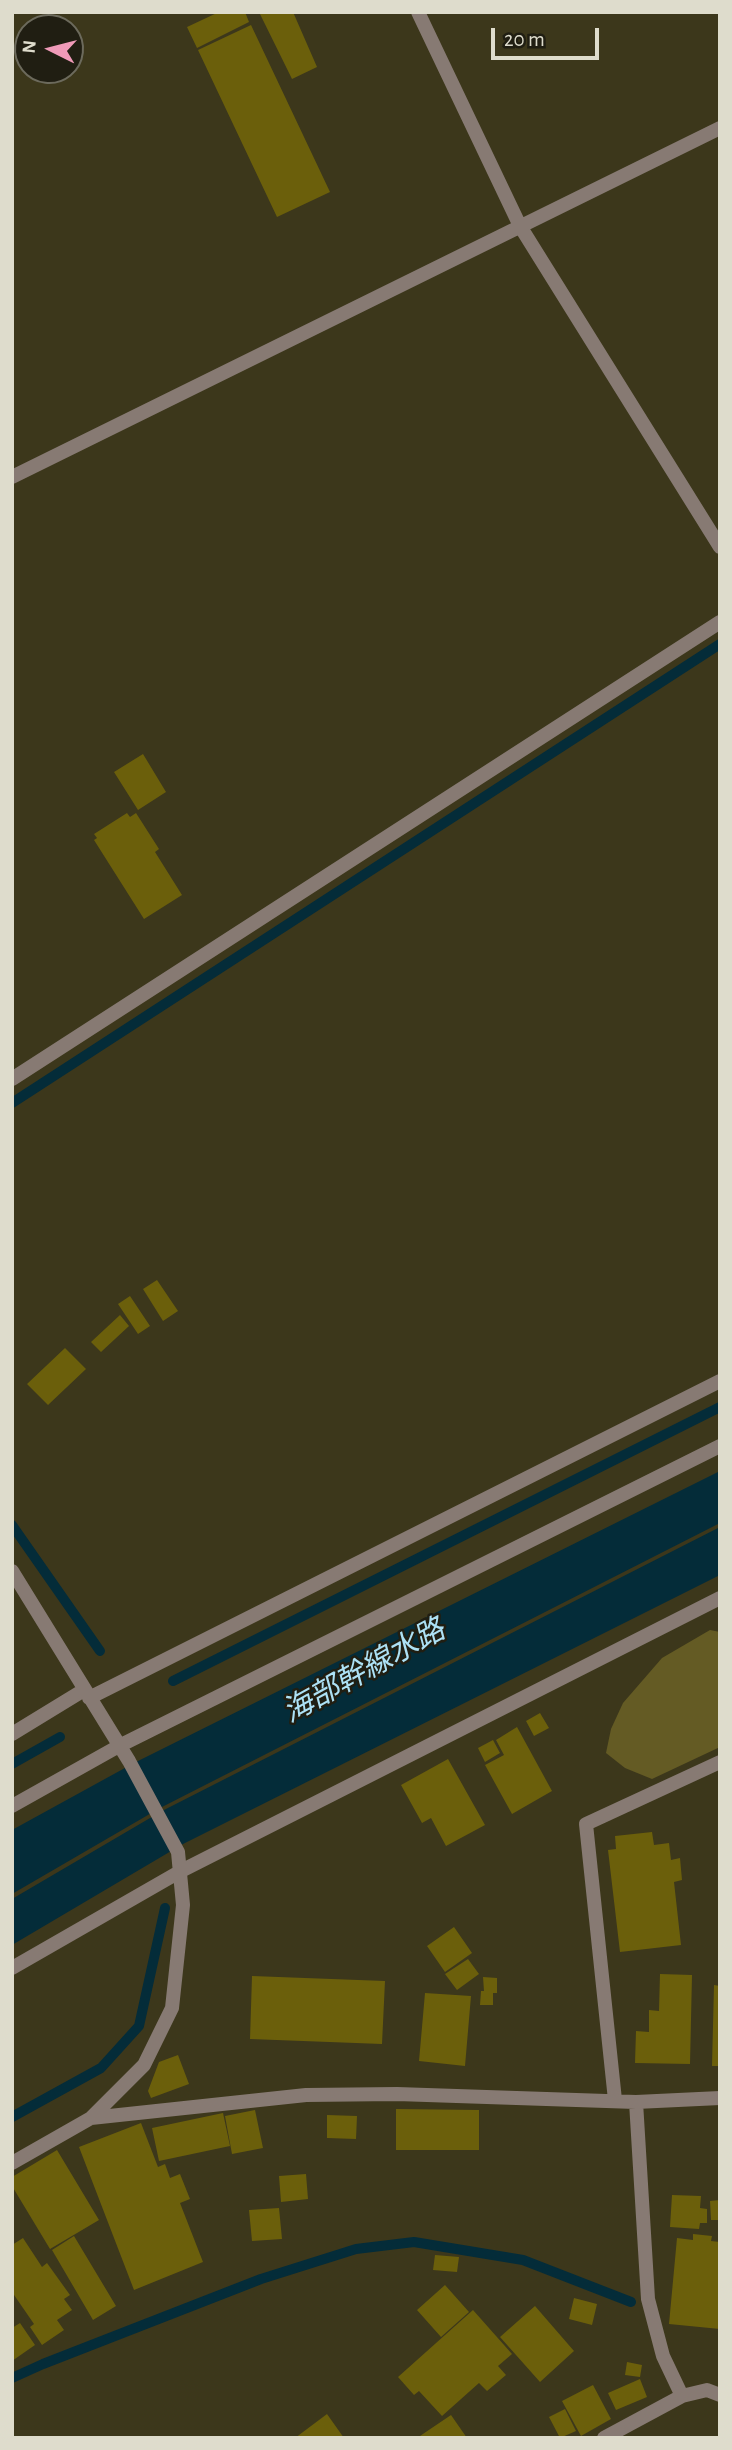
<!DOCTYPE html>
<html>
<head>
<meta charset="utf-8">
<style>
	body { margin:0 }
	#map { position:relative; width:732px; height:2450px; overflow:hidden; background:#3c371b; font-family:"Alegreya Sans",sans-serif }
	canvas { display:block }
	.frame { position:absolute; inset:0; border:14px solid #dedccc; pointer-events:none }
	.north { position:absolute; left:14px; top:14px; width:70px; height:70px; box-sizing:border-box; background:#201e12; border:2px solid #6c6a5c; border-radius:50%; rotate:276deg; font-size:19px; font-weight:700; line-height:28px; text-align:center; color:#dedccc }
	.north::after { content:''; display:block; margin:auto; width:24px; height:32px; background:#ef9ab8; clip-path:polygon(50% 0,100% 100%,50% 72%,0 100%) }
	.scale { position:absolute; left:491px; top:28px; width:108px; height:32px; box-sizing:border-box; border:4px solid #dedccc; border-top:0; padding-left:9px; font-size:21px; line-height:24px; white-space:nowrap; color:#dedccc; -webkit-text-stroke:5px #201e12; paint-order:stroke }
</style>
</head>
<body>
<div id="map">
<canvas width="732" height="2450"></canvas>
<div class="frame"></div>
<div class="north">N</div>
<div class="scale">20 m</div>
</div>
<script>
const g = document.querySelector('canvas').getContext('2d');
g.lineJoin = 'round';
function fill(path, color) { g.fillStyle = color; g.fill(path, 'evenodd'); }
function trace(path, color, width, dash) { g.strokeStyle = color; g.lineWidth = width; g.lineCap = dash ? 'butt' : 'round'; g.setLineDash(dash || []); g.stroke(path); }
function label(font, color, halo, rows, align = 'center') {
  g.font = font + ' "Alegreya Sans","Noto Sans JP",sans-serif'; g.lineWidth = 5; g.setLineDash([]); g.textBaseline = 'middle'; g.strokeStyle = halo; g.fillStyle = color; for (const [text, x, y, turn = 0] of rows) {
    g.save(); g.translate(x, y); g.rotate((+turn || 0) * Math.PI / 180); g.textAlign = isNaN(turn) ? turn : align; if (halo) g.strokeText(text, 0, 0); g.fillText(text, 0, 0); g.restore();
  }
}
const green = new Path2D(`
	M710,1630L720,1632V1747L652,1779L625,1768L606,1753L611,1729L623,1703L662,1658Z`);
const water = new Path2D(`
	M720,1471V1523L160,1808L12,1894V1830L134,1763Z
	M720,1527V1575L183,1844L12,1945V1899L162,1811Z`);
const stream = new Path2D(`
	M12,1103L720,644
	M12,1525L100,1651
	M173,1681L720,1407
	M12,1764L60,1737
	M12,2117L101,2068L139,2026L165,1908
	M12,2378L43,2364L261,2279L356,2249L414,2242L523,2260L631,2302`);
const building = new Path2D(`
	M219,12H245L249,22L197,48L187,27Z
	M259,12H293L317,67L292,79Z
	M251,25L330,192L277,217L198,50Z
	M143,754L166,792L138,810L114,772Z
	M127,813L130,817L136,813L159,849L155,852L182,895L144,919L94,840L97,838L94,834Z
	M157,1280L178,1311L163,1321L143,1289Z
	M130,1296L150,1326L138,1334L118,1304Z
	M120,1315L129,1326L101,1352L91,1342Z
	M65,1348L86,1369L48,1405L27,1384Z
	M540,1713L549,1728L534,1736L526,1721Z
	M517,1727L552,1791L512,1814L485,1765L504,1755L496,1740Z
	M493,1740L500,1753L485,1762L478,1748Z
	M448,1759L485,1825L446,1846L431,1818L422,1823L401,1785Z
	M652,1832L654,1845L669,1843L671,1860L680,1858L682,1880L674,1882L681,1945L620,1952L608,1850L616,1849L615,1836Z
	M454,1927L472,1953L445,1972L427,1946Z
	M468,1959L479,1974L457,1990L445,1974Z
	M660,1974L692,1975L690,2064L635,2063L636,2031L649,2032V2010L659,2011Z
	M252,1976L385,1981L382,2044L250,2039Z
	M483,1977L497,1978V1993H493V2005H480L481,1991H484Z
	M714,1985L720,1986V2066H712Z
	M425,1993L471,1996L465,2066L419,2061Z
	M178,2055L189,2084L151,2098L148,2091L159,2062Z
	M396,2109L479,2110V2150H396Z
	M255,2110L263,2148L232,2154L225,2116Z
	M223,2113L230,2146L159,2161L152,2128Z
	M327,2115L357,2116L356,2139L327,2138Z
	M141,2123L158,2167L165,2164L170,2178L180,2174L190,2199L180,2203L203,2262L134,2290L79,2147Z
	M57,2150L99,2220L50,2249L12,2186V2177Z
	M306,2174L308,2199L281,2202L279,2176Z
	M672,2195L701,2196L700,2208L707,2209V2223H700L699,2229L670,2227Z
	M720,2200V2220H711L710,2201Z
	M279,2208L282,2239L252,2241L249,2210Z
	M693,2234L712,2236L711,2241L720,2242V2329L669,2324L677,2238L693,2240Z
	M74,2236L116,2306L93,2320L52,2250Z
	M23,2238L42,2267L47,2263L70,2295L64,2299L72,2310L57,2320L64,2330L42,2345L30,2327L34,2324L12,2292V2245Z
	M435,2255L459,2257L457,2272L433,2270Z
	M445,2285L469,2312L441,2337L417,2310Z
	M574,2298L597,2304L592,2325L569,2319Z
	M535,2306L574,2351L540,2382L500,2337Z
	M473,2310L512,2354L498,2366L506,2375L487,2391L479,2383L442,2416L419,2391L414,2395L398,2377Z
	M20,2323L35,2345L12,2361V2328Z
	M627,2362L642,2365L640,2377L625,2375Z
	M640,2379L647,2397L616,2410L608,2393Z
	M593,2385L611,2419L581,2436L562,2401Z
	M565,2409L576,2431L560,2438L549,2417Z
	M327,2414L344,2438H295Z
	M451,2415L467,2438H417Z`);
const minor = new Path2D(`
	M418,12L520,226L720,547
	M12,477L720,128
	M12,1079L720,622
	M12,1571L129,1761L178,1852L183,1905L172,2008L144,2065L91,2118L12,2163
	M89,1698L720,1381
	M12,1734L84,1690
	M12,1806L119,1746L720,1446
	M12,1968L181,1871L720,1598
	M615,2100L586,1824L720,1762
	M636,2102L648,2299L663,2356L682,2396
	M91,2118L306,2095L397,2094L636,2102L720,2098
	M604,2438L682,2396L707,2390L720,2395`);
const waterNames = [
	["海部幹線水路",364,1671,-29]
];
fill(green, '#645b24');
fill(water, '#042c39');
trace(stream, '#042c39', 10);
fill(building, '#6b5f0b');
trace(minor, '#877a73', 14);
label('italic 30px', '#ade1f5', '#201e12', waterNames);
</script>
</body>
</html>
